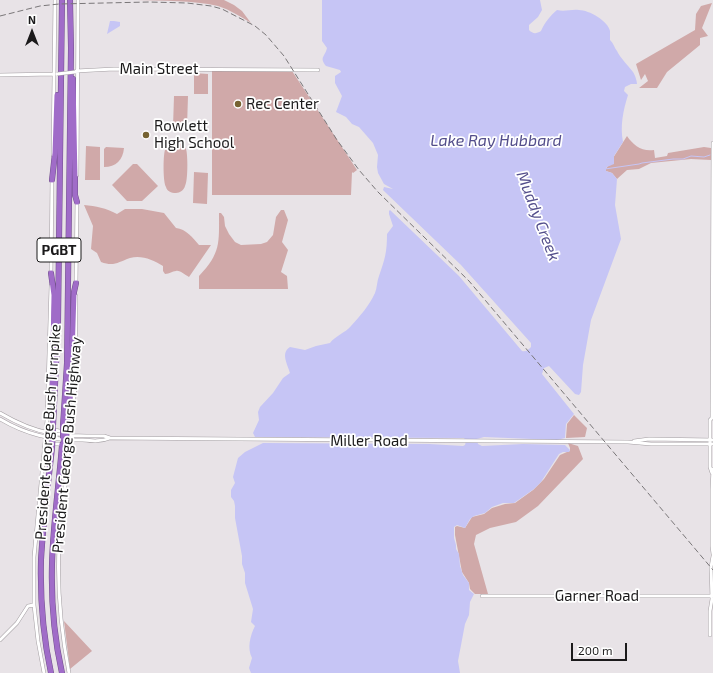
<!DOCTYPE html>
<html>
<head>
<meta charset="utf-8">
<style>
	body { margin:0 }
	#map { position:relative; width:713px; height:673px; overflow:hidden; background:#e8e3e7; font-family:"Exo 2",sans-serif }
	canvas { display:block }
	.north { position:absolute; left:12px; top:12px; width:40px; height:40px; -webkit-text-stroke:3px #fff; paint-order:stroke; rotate:0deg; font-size:11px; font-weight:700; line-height:16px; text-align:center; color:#1b1a1b }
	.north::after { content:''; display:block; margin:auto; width:14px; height:18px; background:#1b1a1b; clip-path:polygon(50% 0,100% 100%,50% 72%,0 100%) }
	.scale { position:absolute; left:571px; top:643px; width:56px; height:18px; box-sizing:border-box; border:2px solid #1b1a1b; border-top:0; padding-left:5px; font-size:12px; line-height:14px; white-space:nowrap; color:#1b1a1b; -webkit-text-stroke:3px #fff; paint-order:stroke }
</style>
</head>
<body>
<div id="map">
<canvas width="713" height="673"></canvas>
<div class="north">N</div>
<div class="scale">200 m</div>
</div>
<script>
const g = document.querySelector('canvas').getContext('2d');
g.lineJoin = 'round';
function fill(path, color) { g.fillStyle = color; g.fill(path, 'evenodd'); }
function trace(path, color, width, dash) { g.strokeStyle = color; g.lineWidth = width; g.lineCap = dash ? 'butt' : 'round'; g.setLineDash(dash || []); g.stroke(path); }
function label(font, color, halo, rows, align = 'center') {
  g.font = font + ' "Exo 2",sans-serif'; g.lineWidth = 3.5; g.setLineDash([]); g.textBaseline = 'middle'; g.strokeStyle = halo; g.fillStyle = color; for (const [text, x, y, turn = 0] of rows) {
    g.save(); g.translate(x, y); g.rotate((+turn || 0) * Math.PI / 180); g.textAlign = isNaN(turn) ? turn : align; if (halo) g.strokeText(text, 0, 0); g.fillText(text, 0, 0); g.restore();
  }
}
const green = new Path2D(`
	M137,0H224L234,5L242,11L251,23C240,16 230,10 218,6C192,0 163,1 137,0Z
	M712,3L702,28L708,36L700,38V45L667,72L657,88H639L648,81L645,74L641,80L636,64L695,30L696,14L701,6Z
	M212,71H292L357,170L353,173L352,172L351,195H212Z
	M194,73L208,74V94H194Z
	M174,96H188L187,127H173Z
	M627,136C633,145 642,152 654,150L655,158L667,156L668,153L704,147L711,148V160L691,159L651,163L639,169L627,170L617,179L612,173L606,171V169Z
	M174,142C179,142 184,144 186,149C188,155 188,181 185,186C184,190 180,193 176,193C171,193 167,191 166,187C163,182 163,156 165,150C166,146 169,144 174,142Z
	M86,146L100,147V180H85Z
	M106,147L124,148C123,160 116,167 104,167V149Z
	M133,164H137L158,186L142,201H127L112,185Z
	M194,172L208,173L207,204L193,203Z
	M84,205C96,206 106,208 117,214L125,209H142L164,213L176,228C186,229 193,238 199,245H211L189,277C185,275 180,270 176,271C172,271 170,274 165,274L163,271V266C153,260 142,255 130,258C118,262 114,267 101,262L97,253L91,249L93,226Z
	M281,210H284L288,220L282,242L288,250L281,272L287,276L288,289H199V276C221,253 219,243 219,213H221L224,217L225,226L229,234L235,242L241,245L261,244L267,242L273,235L276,217Z
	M574,415L587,428L585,437L566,438L567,424Z
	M568,443L578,446L583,459L538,506L516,522L490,528L476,535L474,544L488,594H475L470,589L469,583L462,572L455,535V527L457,526L465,528L472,517L484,514L492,508L505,504L515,503L533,490L544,479L560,455L567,452L570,451V448Z
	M64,621L92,651L70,669Z`);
const water = new Path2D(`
	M322,0H540L542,10L538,17L529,25V30C533,34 536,34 541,31C545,22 550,16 557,10C565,12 571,9 579,10C589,10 608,21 610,31C610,34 610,37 610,40C614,44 614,47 617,51C621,59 628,65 633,72C635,75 637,81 637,84H631L625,87L624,91L628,95C623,111 620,126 623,142L614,156V164L607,167L606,169V171L612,173L617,179L615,205L621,239L591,320L583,365L581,392L579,395L575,394L549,366L544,368L542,374L574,414L566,424L565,438L557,440L484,437L477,439L478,444L482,446L523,444L565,445L570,450L569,452H563L559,454L541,482L534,489L514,503H503L492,507L485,513L474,516L470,519L465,528L457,525L454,527V538L456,545V549L459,554L460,566L463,575L469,583V590L474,594L470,602L469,615L465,624L458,661L460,673H251L249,668L252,658C247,648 250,636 255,626L251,622L253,609L245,583V573L242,564V556L235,518V506L234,501L231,497V490L235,483L233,477L238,458L245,452L263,443L429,444L463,446L465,445L466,441L464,438L255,437L253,433L259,420L258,412L260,407L273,393L283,378L290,373C288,365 280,353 290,347L305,350L316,346L330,343C335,336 345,333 351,326C360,316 369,306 375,293C377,288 377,281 379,276C385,259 387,252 387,234L393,226L389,214V211L390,210L459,276L522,351C526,352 528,350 531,347V343L461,265L385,192L383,190L384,187L393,189L384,184L378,173L377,167L378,155L373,143L359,127L352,124L346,117L336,112L342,96L335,83V76L341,72L340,70L326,66C319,57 325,57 327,48L322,41Z
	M110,21H114L120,22V26L107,34Z`);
const stream = new Path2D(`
	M605,169L639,164L642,163L673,159H683L691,156L704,157L710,155`);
const secondary = new Path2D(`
	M76,71L114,69L318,70
	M0,75L54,74
	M53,155L55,0
	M77,175L78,0
	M51,275L52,178
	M76,283L77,201
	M0,413C39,436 60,436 104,436L110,438L628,442L651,444H713
	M0,419C27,435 51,440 82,440C92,441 101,442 110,438
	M47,424L50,429L64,432
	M634,441L649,439L713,440
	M45,448L50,444H59L66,446L68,451
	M713,469L712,489V546L713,554
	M712,473L710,467V420L712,418L713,143
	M482,596H712
	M710,635V611L712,599L711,567L713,556
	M0,640L17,623L28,606L34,605
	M44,673L38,641L34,605V557L47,420L51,286
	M69,673C61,631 57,589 59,546L75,387L76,296`);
const highway = new Path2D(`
	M73,79L75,179V195L77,202
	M52,180L55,153L57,95
	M51,273L54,295L52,408
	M53,426L58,324L62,0
	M63,426L67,363L71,48L70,0
	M67,426L71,388L74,292L76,283
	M51,673C43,636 40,598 41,560C43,523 48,485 52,448
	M62,673C54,637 51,601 52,564C53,524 59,485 62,445`);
const rail = new Path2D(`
	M0,16L40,6L59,4L149,2L187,3L211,6L222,9L255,26L266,35L284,56L337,140L359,170L378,192L469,281L713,570`);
const secondaryBridge = new Path2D(`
	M57,74L75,72`);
const highwayBridge = new Path2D(`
	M63,438V426
	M62,445L66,439L67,426
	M52,448L53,426`);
const markers = [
	[238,104,4,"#766332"],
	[146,135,4,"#766332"]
];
const shields = [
	[59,250,44]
];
const shieldNames = [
	["PGBT",59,250]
];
const streetNames = [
	["Main Street",159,69],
	["President George Bush Turnpike",48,432,-86],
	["Miller Road",369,441],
	["President George Bush Highway",67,445,-85],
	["Garner Road",597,596]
];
const poiNames = [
	["Rec Center",246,104],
	["Rowlett",154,126],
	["High School",154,143]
];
const waterNames = [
	["Lake Ray Hubbard",496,141],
	["Muddy Creek",538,216,69]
];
fill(green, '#d0a9a9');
fill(water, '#c6c5f5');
trace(stream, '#c6c5f5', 1);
trace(secondary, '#a29da1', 4);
trace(highway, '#714f8b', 6);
trace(secondary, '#fff', 3);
trace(highway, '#a06cc8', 5);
trace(rail, '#797678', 1, [6, 3]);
trace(secondaryBridge, '#a29da1', 4, []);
trace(highwayBridge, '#714f8b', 6, []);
trace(secondaryBridge, '#fff', 3);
trace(highwayBridge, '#a06cc8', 5);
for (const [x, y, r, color] of markers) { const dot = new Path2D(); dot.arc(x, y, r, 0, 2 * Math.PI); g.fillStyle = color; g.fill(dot); trace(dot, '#fff', 1.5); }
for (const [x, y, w] of shields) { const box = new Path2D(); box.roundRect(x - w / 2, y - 12, w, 24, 3); g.fillStyle = '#fff'; g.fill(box); trace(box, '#1b1a1b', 1); }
label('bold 14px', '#1b1a1b', null, shieldNames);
label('15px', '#1b1a1b', '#fff', streetNames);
label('15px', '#1b1a1b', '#fff', poiNames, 'left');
label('italic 16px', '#534e8b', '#fff', waterNames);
</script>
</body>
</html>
